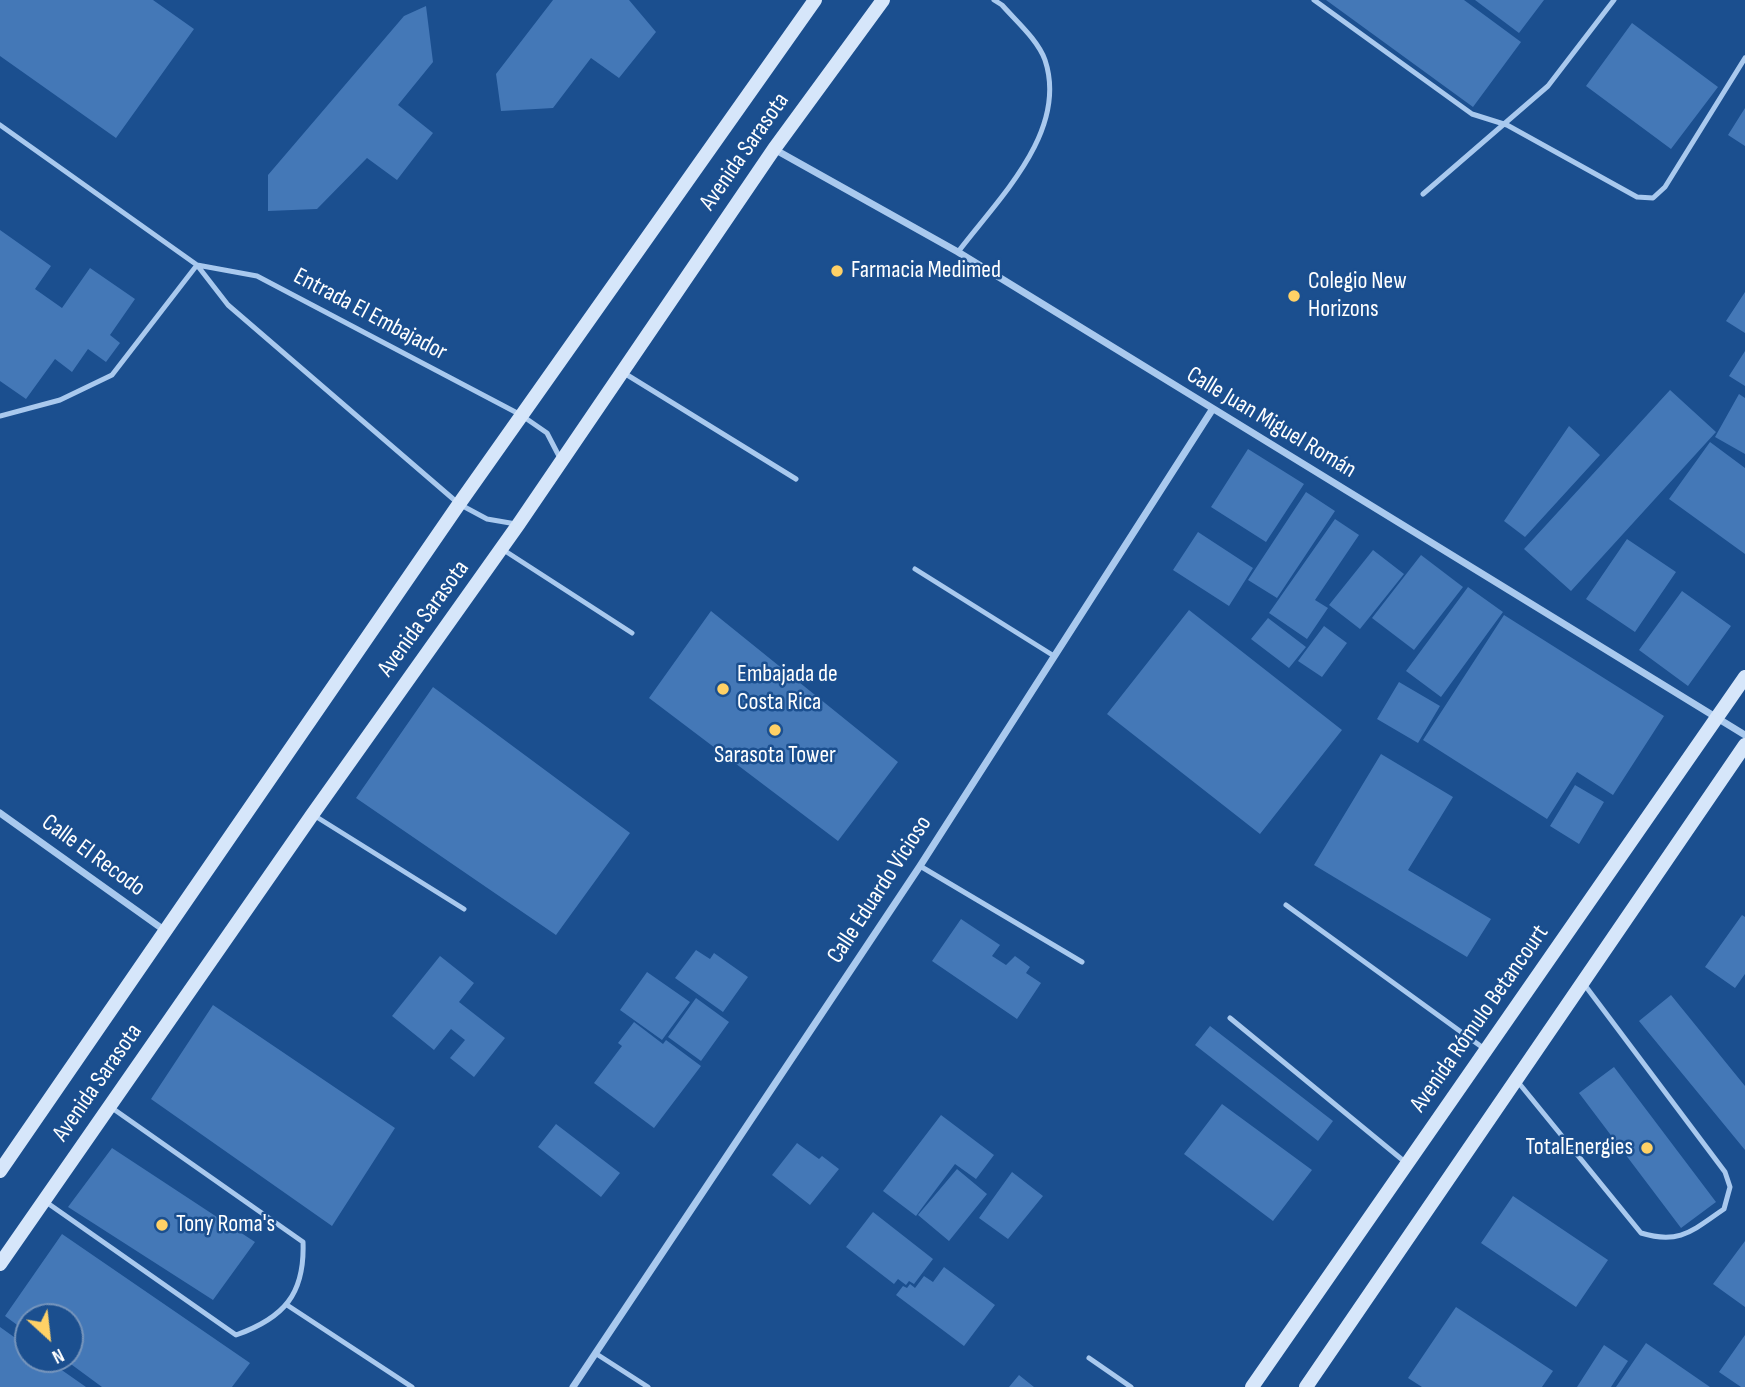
<!DOCTYPE html>
<html>
<head>
<meta charset="utf-8">
<style>
	body { margin:0 }
	#map { position:relative; width:1745px; height:1387px; overflow:hidden; background:#1b4f8f; font-family:"Sofia Sans Condensed",sans-serif }
	canvas { display:block }
	.north { position:absolute; left:14px; top:1303px; width:70px; height:70px; box-sizing:border-box; background:#1b4f8f; border:2px solid #7695bc; border-radius:50%; rotate:153deg; font-size:19px; font-weight:700; line-height:28px; text-align:center; color:#fff }
	.north::after { content:''; display:block; margin:auto; width:24px; height:32px; background:#ffd166; clip-path:polygon(50% 0,100% 100%,50% 72%,0 100%) }
</style>
</head>
<body>
<div id="map">
<canvas width="1745" height="1387"></canvas>
<div class="north">N</div>
</div>
<script>
const g = document.querySelector('canvas').getContext('2d');
g.lineJoin = 'round';
function fill(path, color) { g.fillStyle = color; g.fill(path, 'evenodd'); }
function trace(path, color, width, dash) { g.strokeStyle = color; g.lineWidth = width; g.lineCap = dash ? 'butt' : 'round'; g.setLineDash(dash || []); g.stroke(path); }
function label(font, color, halo, rows, align = 'center') {
  g.font = font + ' "Sofia Sans Condensed",sans-serif'; g.lineWidth = 5; g.setLineDash([]); g.textBaseline = 'middle'; g.strokeStyle = halo; g.fillStyle = color; for (const [text, x, y, turn = 0] of rows) {
    g.save(); g.translate(x, y); g.rotate((+turn || 0) * Math.PI / 180); g.textAlign = isNaN(turn) ? turn : align; if (halo) g.strokeText(text, 0, 0); g.fillText(text, 0, 0); g.restore();
  }
}
const building = new Path2D(`
	M0,0H153L194,29L116,138L0,56Z
	M553,0H629L656,32L619,78L591,58L553,108L501,111L496,74Z
	M1326,0H1464L1521,42L1473,107Z
	M1475,0H1544L1519,33Z
	M426,6L433,62L398,105L433,133L397,180L367,158L317,209L268,211V175L404,16Z
	M1632,23L1718,87L1671,149L1586,86Z
	M1745,108V146L1728,135Z
	M0,230L51,266L35,289L62,308L90,268L135,299L110,335L120,343L106,362L88,349L72,372L55,359L26,399L0,381Z
	M1745,292V333L1726,321Z
	M1745,351V386L1729,376Z
	M1670,390L1716,432L1571,591L1524,549Z
	M1739,394L1745,398V454L1715,437Z
	M1569,426L1600,455L1525,537L1504,521Z
	M1710,442L1745,468V554L1669,499Z
	M1248,449L1304,484L1266,542L1211,507Z
	M1306,492L1335,511L1277,598L1248,580Z
	M1335,519L1359,535L1315,600L1328,608L1307,639L1269,613Z
	M1198,532L1253,568L1229,606L1173,570Z
	M1627,539L1676,572L1635,632L1586,599Z
	M1373,550L1404,574L1360,629L1329,605Z
	M1421,555L1463,587L1414,650L1372,618Z
	M1468,587L1503,612L1441,697L1406,671Z
	M1682,591L1731,626L1688,686L1639,650Z
	M1189,610L1342,730L1260,834L1107,714Z
	M711,611L898,762L838,841L649,698Z
	M1504,615L1664,716L1613,795L1577,772L1547,819L1423,740Z
	M1268,618L1306,647L1289,668L1251,639Z
	M1324,626L1347,643L1322,677L1298,661Z
	M1399,682L1440,706L1418,743L1377,719Z
	M433,687L630,833L556,935L356,798Z
	M1381,754L1453,797L1408,870L1491,919L1467,957L1314,865Z
	M1575,785L1604,802L1579,844L1550,826Z
	M1742,915L1745,917V974L1735,988L1705,967Z
	M961,919L1000,945L992,956L1006,965L1015,956L1030,967L1026,973L1041,983L1017,1019L932,961Z
	M696,950L710,959L714,953L748,977L723,1012L675,978Z
	M440,956L474,983L459,1002L505,1038L474,1077L450,1058L465,1040L451,1029L434,1050L392,1016Z
	M647,972L690,1002L662,1040L620,1010Z
	M1671,995L1745,1086V1150L1639,1021Z
	M696,998L729,1022L701,1061L668,1037Z
	M213,1005L395,1128L332,1226L151,1099Z
	M634,1022L663,1044L666,1040L701,1066L654,1128L594,1083L622,1046L618,1043Z
	M1210,1026L1333,1121L1318,1141L1195,1045Z
	M1614,1067L1716,1202L1681,1228L1579,1093Z
	M1222,1104L1312,1170L1273,1221L1184,1154Z
	M941,1115L994,1155L976,1179L955,1164L916,1216L883,1191Z
	M556,1124L620,1173L601,1197L538,1147Z
	M797,1143L819,1159L822,1156L839,1169L810,1205L772,1175Z
	M112,1148L255,1242L213,1300L68,1207Z
	M957,1169L987,1194L949,1241L918,1215Z
	M1012,1172L1043,1196L1008,1239L979,1218Z
	M1513,1196L1608,1260L1576,1307L1481,1243Z
	M873,1212L933,1259L914,1284L909,1281L906,1285L898,1279L894,1284L846,1247Z
	M62,1234L250,1363L232,1387H102L64,1359H70V1317H28V1333L5,1316Z
	M1745,1241V1307L1713,1284Z
	M944,1267L995,1305L964,1346L896,1295L903,1286L907,1288L910,1284L915,1288L924,1276L933,1282Z
	M1456,1307L1553,1371L1542,1387H1422L1408,1378Z
	M0,1327L28,1347V1359H46L86,1387H0Z
	M1745,1335V1387H1741L1719,1372Z
	M1646,1343L1710,1387H1616Z
	M1604,1345L1628,1361L1611,1387H1577Z
	M1019,1375L1034,1387H1009Z`);
const lane = new Path2D(`
	M1314,0L1472,114L1507,125L1637,197L1653,198L1665,187L1745,58
	M0,125L197,265L228,305L459,504L487,519L516,524
	M1423,194L1548,86L1614,0
	M958,252C997,200 1069,132 1045,60C1038,40 1016,21 1002,5L994,0
	M197,265L257,276L521,415L547,433L561,460
	M624,373L796,479
	M0,416L60,400L112,375L197,265
	M502,549L632,633
	M915,569L1054,656
	M315,816L464,909
	M920,866L1082,962
	M1286,905L1486,1050
	M1230,1018L1405,1162
	M1518,1082L1641,1233C1680,1245 1693,1230 1724,1209L1730,1187L1725,1172L1584,984
	M46,1202L236,1335C284,1318 305,1294 303,1242L112,1108
	M287,1305L412,1387
	M595,1353L648,1387
	M1089,1358L1131,1387`);
const street = new Path2D(`
	M774,149L958,252L1745,735
	M0,813L164,930
	M573,1387L920,866L1212,410`);
const secondary = new Path2D(`
	M0,1171L459,504L815,0
	M0,1264L312,815L518,525L774,149L883,0
	M1252,1387L1745,677
	M1306,1387L1745,745`);
const markers = [
	[837,271,7,"#ffd166"],
	[1294,296,7,"#ffd166"],
	[723,689,7,"#ffd166"],
	[775,730,7,"#ffd166"],
	[1647,1148,7,"#ffd166"],
	[162,1225,7,"#ffd166"]
];
const streetNames = [
	["Avenida Sarasota",745,152,-55],
	["Entrada El Embajador",370,315,28],
	["Calle Juan Miguel Román",1271,423,31],
	["Avenida Sarasota",424,619,-54],
	["Calle El Recodo",93,856,36],
	["Calle Eduardo Vicioso",880,890,-57],
	["Avenida Rómulo Betancourt",1480,1019,-55],
	["Avenida Sarasota",98,1083,-55]
];
const poiNames = [
	["Farmacia Medimed",851,271],
	["Colegio New",1308,282],
	["Horizons",1308,310],
	["Embajada de",737,675],
	["Costa Rica",737,703],
	["Sarasota Tower",775,756,"center"],
	["TotalEnergies",1633,1148,"right"],
	["Tony Roma's",176,1225]
];
fill(building, '#4478b7');
trace(lane, '#a9c9ee', 5);
trace(street, '#a9c9ee', 7);
trace(secondary, '#d6e6fa', 14);
for (const [x, y, r, color] of markers) { const dot = new Path2D(); dot.arc(x, y, r, 0, 2 * Math.PI); g.fillStyle = color; g.fill(dot); trace(dot, '#1b4f8f', 2.5); }
label('24px', '#fff', '#1b4f8f', streetNames);
label('24px', '#fff', '#1b4f8f', poiNames, 'left');
</script>
</body>
</html>
